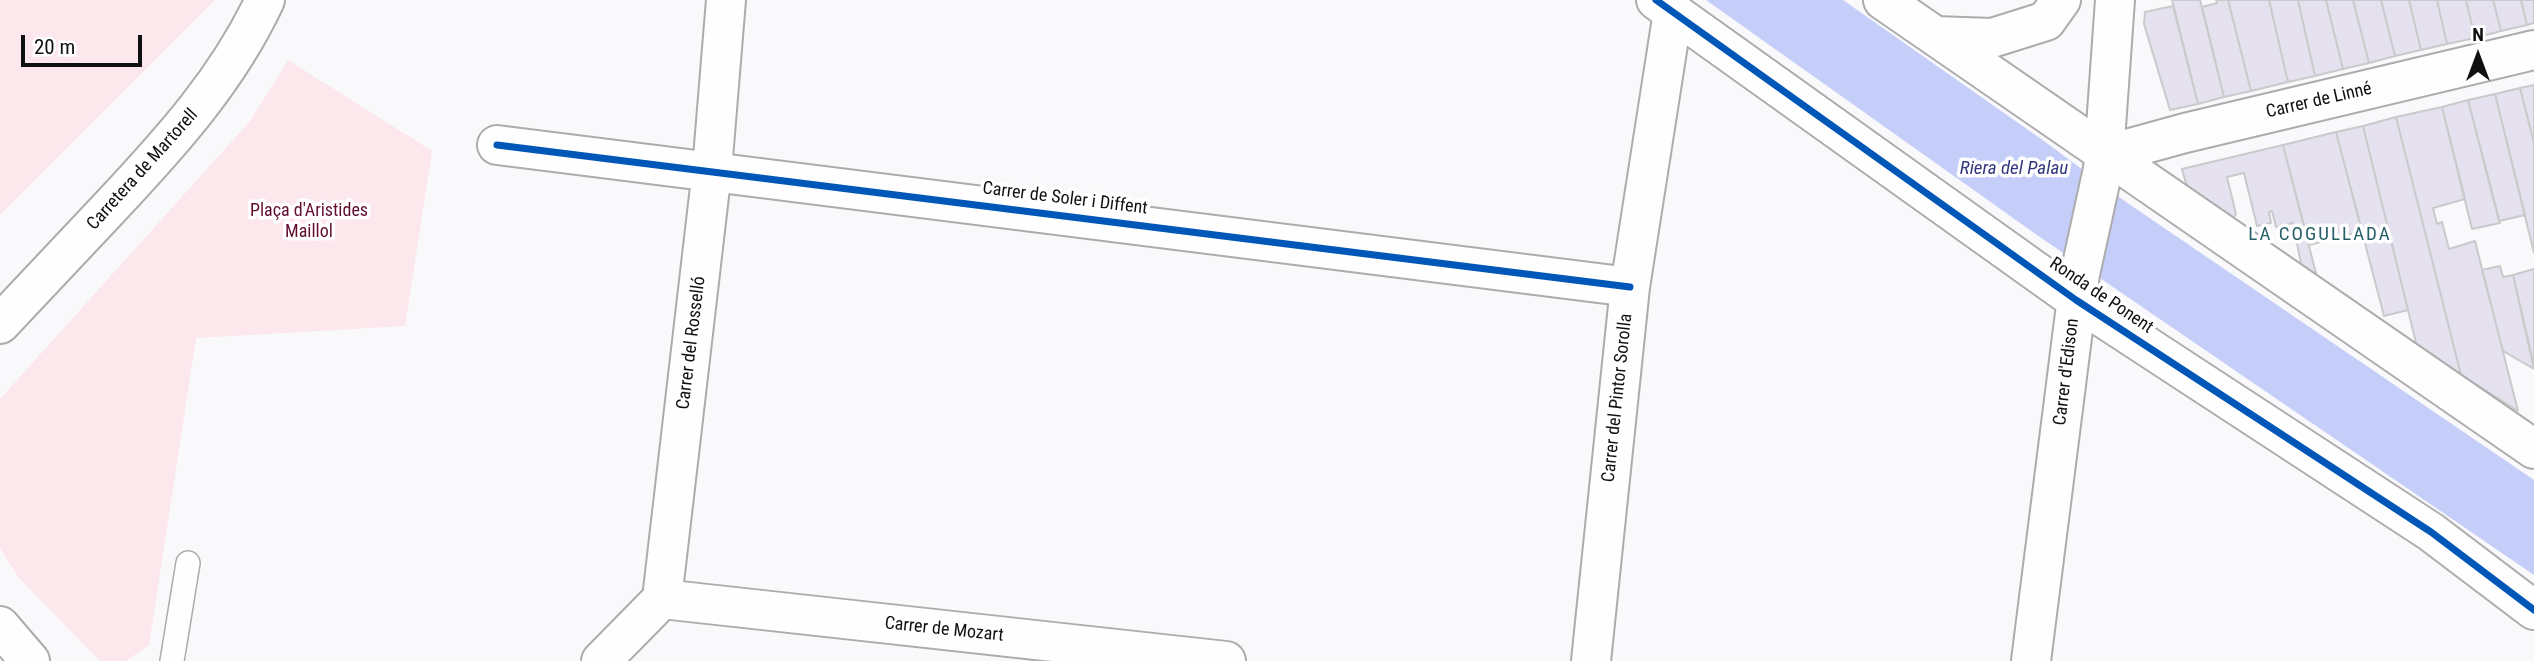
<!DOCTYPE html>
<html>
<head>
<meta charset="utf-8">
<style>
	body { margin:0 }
	#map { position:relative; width:2534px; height:661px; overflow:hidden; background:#f9f8fa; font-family:"Roboto Condensed",sans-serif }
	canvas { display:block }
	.north { position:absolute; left:2443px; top:21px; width:70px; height:70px; -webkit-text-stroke:5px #fff; paint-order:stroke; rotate:0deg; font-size:19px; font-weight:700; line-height:28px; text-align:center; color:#111011 }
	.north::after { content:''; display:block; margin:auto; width:24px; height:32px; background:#111011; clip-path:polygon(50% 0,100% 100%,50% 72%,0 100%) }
	.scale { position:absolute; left:21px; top:35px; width:121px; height:32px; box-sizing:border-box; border:4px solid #111011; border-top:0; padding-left:9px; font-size:21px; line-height:24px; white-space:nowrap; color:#111011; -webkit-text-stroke:5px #fff; paint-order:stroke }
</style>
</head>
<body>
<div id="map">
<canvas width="2534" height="661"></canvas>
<div class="north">N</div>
<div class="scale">20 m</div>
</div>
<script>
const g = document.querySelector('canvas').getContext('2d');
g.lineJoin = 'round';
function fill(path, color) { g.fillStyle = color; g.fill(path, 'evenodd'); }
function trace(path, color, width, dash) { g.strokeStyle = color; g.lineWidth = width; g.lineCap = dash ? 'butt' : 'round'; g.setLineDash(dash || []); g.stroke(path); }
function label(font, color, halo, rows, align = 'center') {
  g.font = font + ' "Roboto Condensed",sans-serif'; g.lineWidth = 7; g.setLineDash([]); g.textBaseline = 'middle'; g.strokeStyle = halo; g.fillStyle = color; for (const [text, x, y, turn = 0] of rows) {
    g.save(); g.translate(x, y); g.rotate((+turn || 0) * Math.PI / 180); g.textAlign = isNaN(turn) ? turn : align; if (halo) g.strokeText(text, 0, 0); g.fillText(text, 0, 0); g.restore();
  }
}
const green = new Path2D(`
	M0,0H215L0,215Z
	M288,60L432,151L405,326L196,338L149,645L126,661H100L19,578L0,548V399L251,120Z`);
const water = new Path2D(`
	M1706,0H1843L2044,141L2126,202L2534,480V575L2037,235Z`);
const building = new Path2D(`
	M2172,0H2200L2224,97L2198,104Z
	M2216,0H2228L2251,91L2224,97L2202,7L2217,3Z
	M2228,0H2269L2288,82L2251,91Z
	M2269,0H2298L2315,76L2288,82Z
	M2298,0H2326L2343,69L2315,76Z
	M2326,0H2353L2369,63L2343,69Z
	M2353,0H2381L2395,56L2369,63Z
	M2381,0H2409L2421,50L2395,56Z
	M2409,0H2437L2447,44L2421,50Z
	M2437,0H2466L2475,38L2447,44Z
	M2466,0H2493L2501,31L2475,38Z
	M2493,0H2521L2527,25L2501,31Z
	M2521,0H2534V23L2527,25Z
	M2173,6L2198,104L2170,110L2144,24L2145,12Z
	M2534,85V143L2520,88Z
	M2520,88L2534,143V253L2495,94Z
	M2495,94L2525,215L2499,221L2468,100Z
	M2468,100L2500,223L2472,229L2442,107Z
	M2442,107L2465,199L2433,208L2437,224L2442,222L2449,249L2475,241L2518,411L2461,375L2396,117Z
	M2396,117L2461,375L2417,347L2363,126Z
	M2363,126L2408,310L2384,316L2336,132Z
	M2336,132L2362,231L2309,245L2283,145Z
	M2283,145L2319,285L2303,274L2293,223L2276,227L2272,211L2269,212L2271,223L2257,226L2244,173L2227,177L2236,214L2228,226L2191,202L2182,169Z
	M2500,266L2503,277L2513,275L2534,369L2503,351L2482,270Z
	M2534,269V366L2513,275Z`);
const lane = new Path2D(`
	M172,661L188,563`);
const street = new Path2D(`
	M1656,0L2076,300L2431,532L2534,610
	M1883,0L2534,449
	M1935,36L1992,38L2046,21L2061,0
	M497,145L1630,287
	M2105,155L2185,133L2534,50
	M662,599L1226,661
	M601,661L662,599L712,170L726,0
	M1591,661L1630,287L1673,12
	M2031,661L2080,274L2103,169L2115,0`);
const secondary = new Path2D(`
	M0,324C38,284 75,244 113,204C172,141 228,79 265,0
	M0,626L30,661`);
const cycleway = new Path2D(`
	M1656,0L2076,300L2431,532L2534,610
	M497,145L1630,287`);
const streetNames = [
	["Carrer de Linné",2319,101,-13],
	["Carretera de Martorell",143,170,-48],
	["Carrer de Soler i Diffent",1065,199,7],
	["Ronda de Ponent",2101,296,34],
	["Carrer del Rosselló",692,343,-83],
	["Carrer d'Edison",2067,372,-83],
	["Carrer del Pintor Sorolla",1618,398,-84],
	["Carrer de Mozart",944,630,6]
];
const parkNames = [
	["Plaça d'Aristides",309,211],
	["Maillol",309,232]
];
const waterNames = [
	["Riera del Palau",2014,169]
];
const neighbourhoodNames = [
	["LA COGULLADA",2320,235]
];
fill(green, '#fbe7ec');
fill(water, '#c5cef9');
fill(building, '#e5e1ee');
trace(building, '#cac9cb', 2);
trace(lane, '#adacad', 26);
trace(street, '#adacad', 42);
trace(secondary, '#adacad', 42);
trace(lane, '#fefefe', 23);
trace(street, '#fefefe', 38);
trace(secondary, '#fefefe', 38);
trace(cycleway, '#0057b8', 7);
label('18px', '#111011', '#fff', streetNames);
label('18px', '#600d30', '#fff', parkNames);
label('italic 19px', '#31387e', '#fff', waterNames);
g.letterSpacing = '2px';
label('19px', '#275f68', '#fff', neighbourhoodNames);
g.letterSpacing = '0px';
</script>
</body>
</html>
